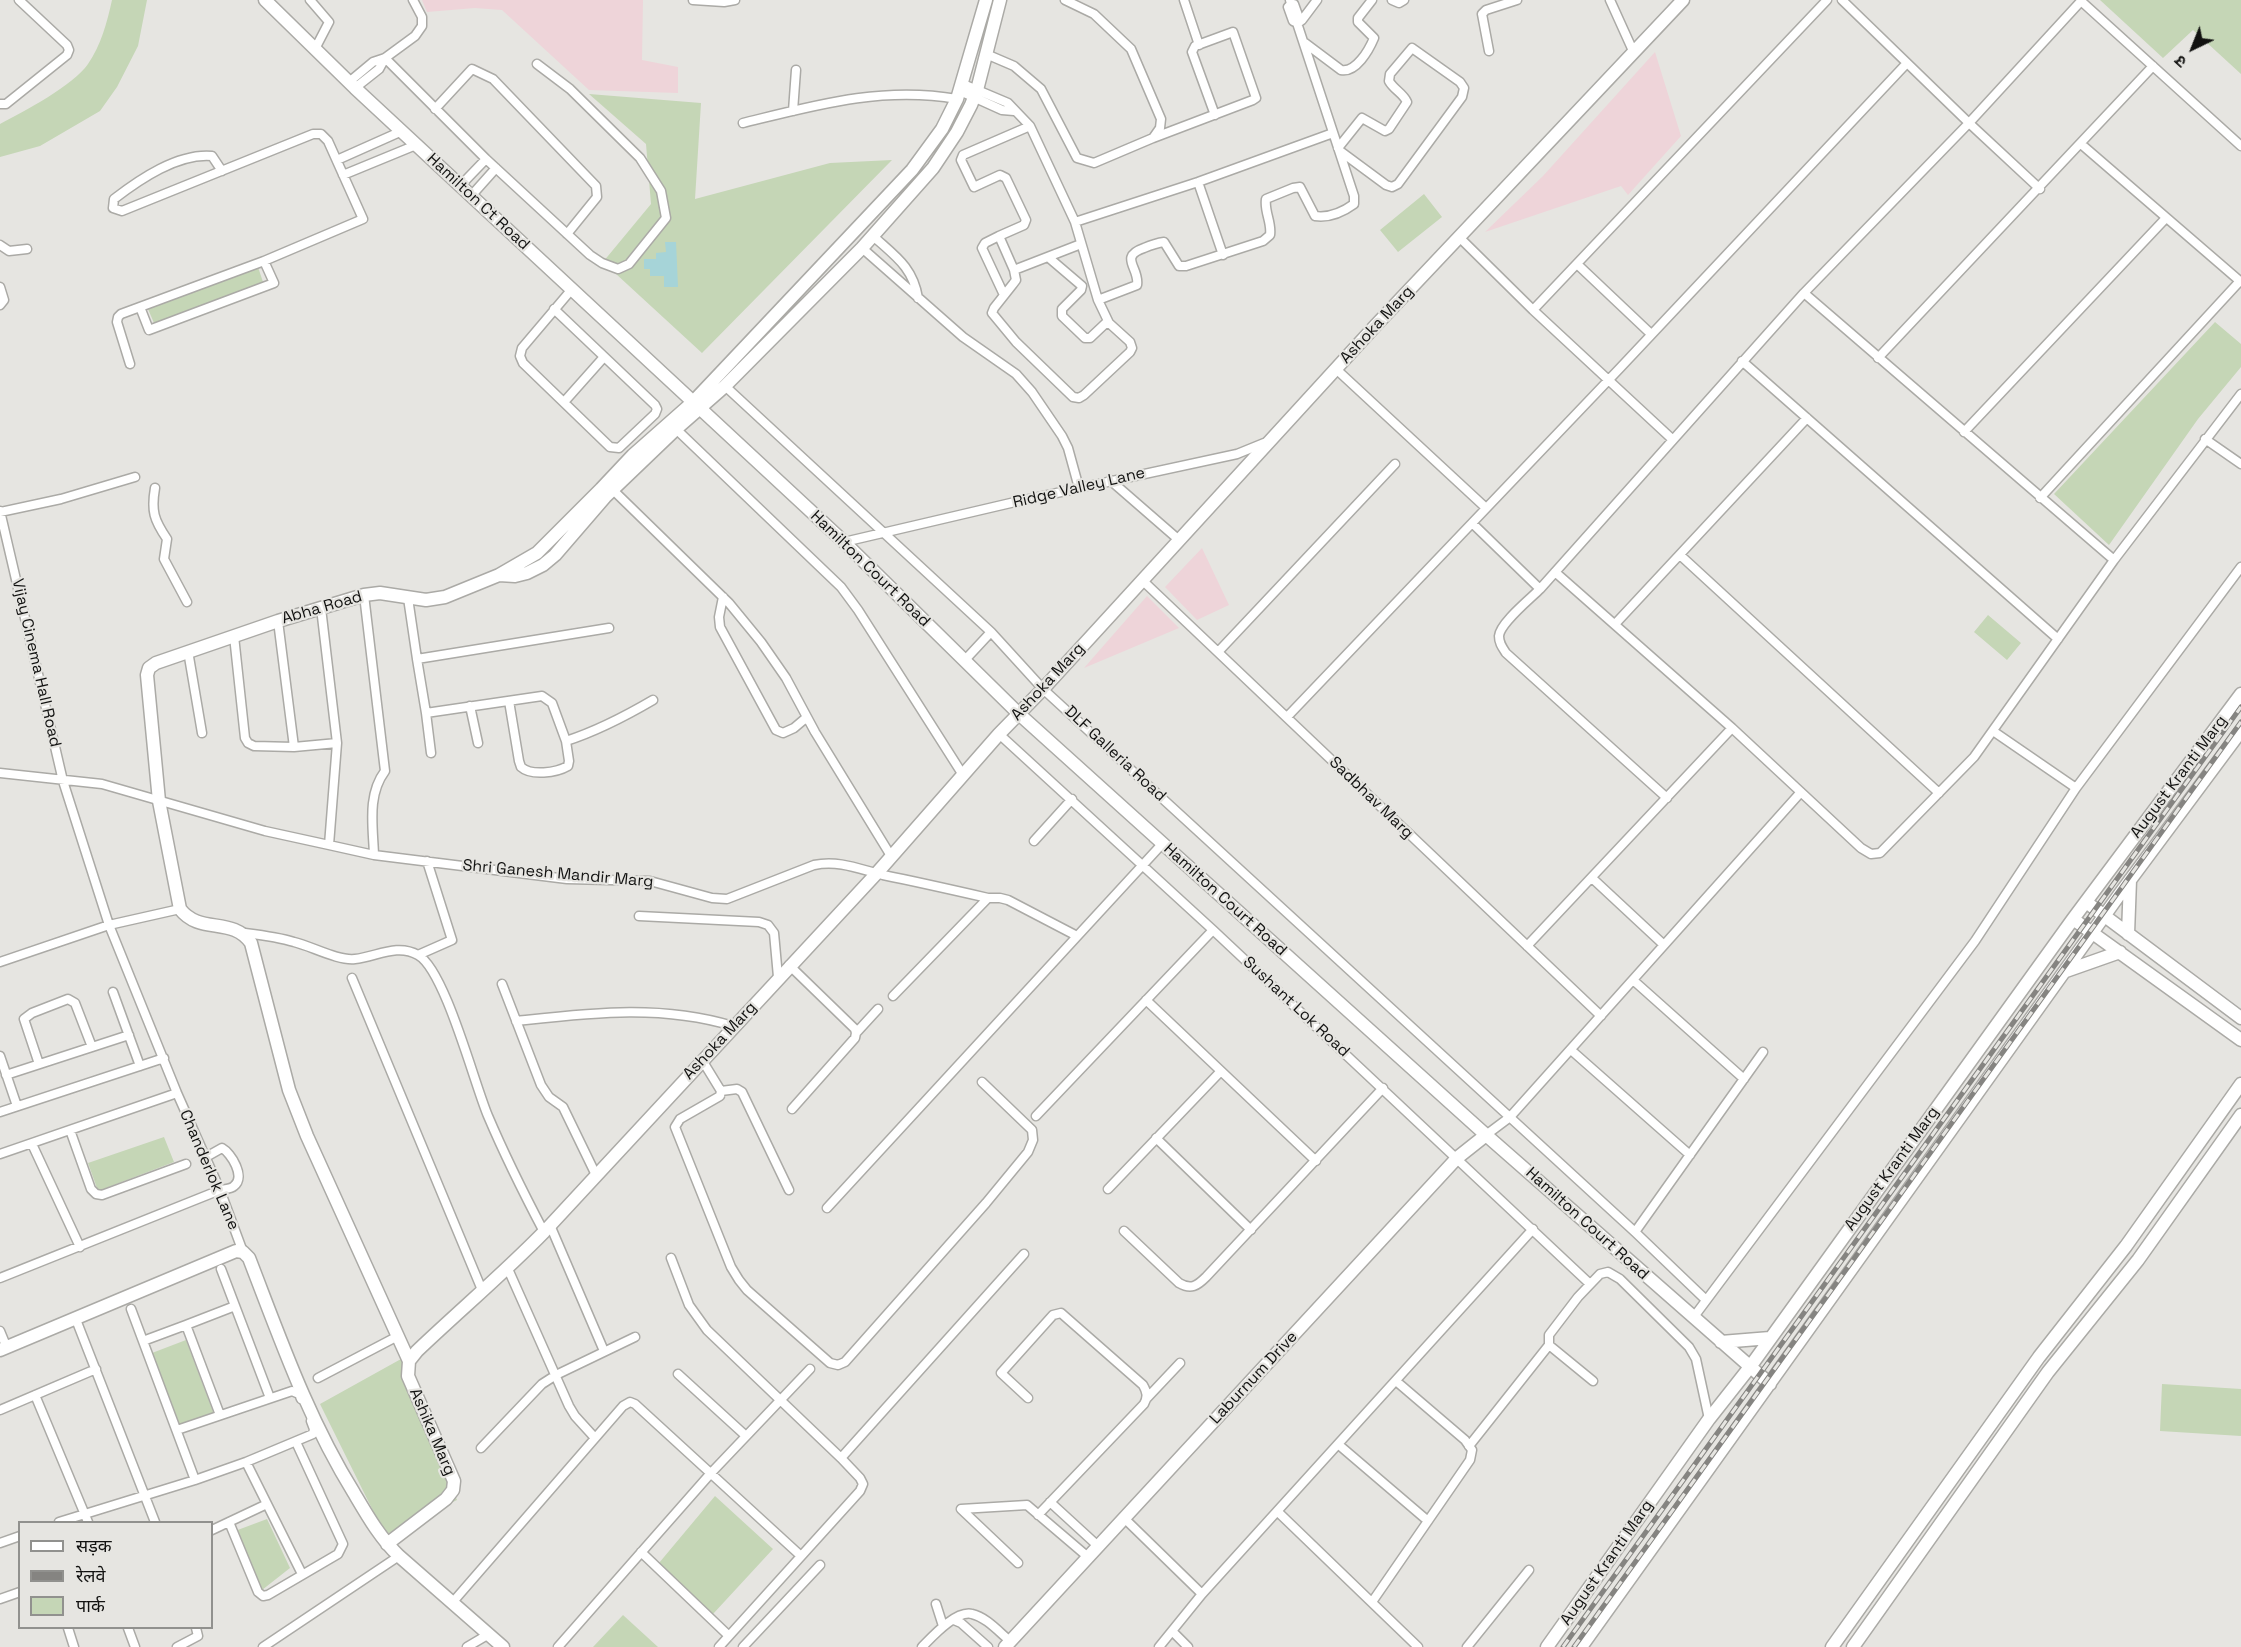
<!DOCTYPE html>
<html>
<head>
<meta charset="utf-8">
<style>
	body { margin:0 }
	#map { position:relative; width:2241px; height:1647px; overflow:hidden; background:#e6e5e1; font-family:"Space Grotesk","Noto Sans Devanagari",sans-serif }
	canvas { display:block }
	.legend { position:absolute; left:18px; top:1521px; width:195px; height:108px; box-sizing:border-box; background:#e6e5e1; border:2px solid #91918e; margin:0; padding:8px 10px; list-style:none; font-size:18px; color:#121211 }
	.legend li { display:flex; align-items:center; gap:12px; height:30px }
	.legend b { width:30px; border:2px solid #91918e }
	.north { position:absolute; left:2163px; top:18px; width:60px; height:60px; -webkit-text-stroke:4px #e6e5e1; paint-order:stroke; rotate:223deg; font-size:16px; font-weight:700; line-height:24px; text-align:center; color:#121211 }
	.north::after { content:''; display:block; margin:auto; width:21px; height:27px; background:#121211; clip-path:polygon(50% 0,100% 100%,50% 72%,0 100%) }
</style>
</head>
<body>
<div id="map">
<canvas width="2241" height="1647"></canvas>
<ul class="legend">
<li><b style="height:8px;background:#fff"></b>सड़क</li>
<li><b style="height:8px;background:#858481"></b>रेलवे</li>
<li><b style="height:16px;background:#c5d6b6"></b>पार्क</li>
</ul>
<div class="north">उ</div>
</div>
<script>
const g = document.querySelector('canvas').getContext('2d');
g.lineJoin = 'round';
function fill(path, color) { g.fillStyle = color; g.fill(path, 'evenodd'); }
function trace(path, color, width, dash) { g.strokeStyle = color; g.lineWidth = width; g.lineCap = dash ? 'butt' : 'round'; g.setLineDash(dash || []); g.stroke(path); }
function label(font, color, halo, rows, align = 'center') {
  g.font = font + ' "Space Grotesk",sans-serif'; g.lineWidth = 4.5; g.setLineDash([]); g.textBaseline = 'middle'; g.strokeStyle = halo; g.fillStyle = color; for (const [text, x, y, turn = 0] of rows) {
    g.save(); g.translate(x, y); g.rotate((+turn || 0) * Math.PI / 180); g.textAlign = isNaN(turn) ? turn : align; if (halo) g.strokeText(text, 0, 0); g.fillText(text, 0, 0); g.restore();
  }
}
const education = new Path2D(`
	M422,0H643L642,60L678,67V93L589,90L502,10L475,8L427,12Z
	M1655,52L1681,136L1628,195L1621,186L1485,232L1543,176Z
	M1202,548L1229,605L1197,620L1165,587Z
	M1147,596L1179,628L1084,668Z`);
const green = new Path2D(`
	M112,0H147L138,46L117,87L100,111L40,146L0,157V124C23,112 74,85 88,64C101,45 107,23 112,0Z
	M2100,0H2241V74L2193,30L2163,58Z
	M589,94L701,103L695,199L830,163L892,160L702,353L603,262L651,204L646,144Z
	M1424,194L1442,217L1398,252L1380,230Z
	M258,267L263,282L154,323L148,309Z
	M2215,322L2241,344V367L2198,419L2109,545L2054,494Z
	M1988,615L2021,643L2007,660L1974,632Z
	M164,1137L174,1162L98,1191L88,1163Z
	M186,1340L214,1414L180,1426L152,1353Z
	M401,1359L457,1500L385,1535L320,1404Z
	M2162,1384L2241,1389V1436L2160,1431Z
	M715,1496L773,1549L713,1614L659,1563Z
	M267,1519L290,1568L262,1590L235,1531Z
	M623,1615L658,1647H593Z`);
const water = new Path2D(`
	M665,242H676L678,287H664V276H650V269H644V259H656V253L666,252Z`);
const street = new Path2D(`
	M310,0L329,22L315,49
	M693,0L724,2L735,0
	M1184,0L1199,45
	M1392,0L1399,3L1404,0
	M1610,0L1634,53
	M1842,0L1969,123L2040,189
	M2081,1L2241,146
	M1291,4L1288,7L1293,21L1297,23
	M1298,23L1302,20L1317,0
	M1305,43L1341,70C1356,73 1369,50 1374,38L1358,22V18L1372,0
	M1489,51L1482,14L1486,10L1517,0
	M986,54L1014,66L1041,89L1077,158L1094,163L1153,138L1160,128L1161,119L1131,49L1094,14L1065,0
	M385,58L486,159L590,255L602,263L618,269L629,264L666,218L661,191L640,158L570,89L537,64
	M349,82L373,62L385,58L415,36L422,26V17L413,0
	M963,84L1008,103L1030,126L1075,222L1198,182L1333,133
	M355,88L379,69L385,58
	M960,91L1002,110L1014,111
	M0,104H6L67,55L69,50L67,45L19,0
	M435,109L472,69L493,79L596,186L597,197L567,234
	M793,111L796,70
	M743,123C816,105 882,86 957,99
	M1030,126L963,155L961,160L974,187L1000,175L1006,178L1026,220L1024,225L999,236L1014,270L1081,244
	M1153,138L1253,100L1256,98L1233,32L1195,46L1192,52L1215,115
	M2081,144L2241,282
	M1338,148L1362,118L1385,131L1389,129L1407,102C1403,93 1394,90 1389,81L1390,74L1412,48L1460,82L1464,88L1462,97L1398,184L1392,187L1386,185L1340,151
	M337,160L402,131
	M343,175L416,145
	M1198,182L1223,255
	M460,186L486,159
	M471,196L496,168
	M1075,222L1098,300L1137,285C1140,268 1118,257 1144,248C1151,245 1156,243 1164,242L1179,266H1186L1263,241L1270,235C1272,222 1264,212 1266,199L1293,188L1300,187L1315,216C1329,218 1343,212 1354,204V196L1297,23L1299,18L1294,4H1291L1290,0
	M873,236C895,256 913,267 918,298
	M999,236L985,243L982,248L1004,295
	M1459,237L1533,310L1672,439
	M0,245L9,251L27,249
	M862,248L963,337L1016,374L1032,392L1062,436L1068,448L1079,488
	M1048,257L1082,286L1081,290L1062,309V316L1085,338H1090L1108,321
	M1577,264L1651,334
	M1014,270L1016,280L1013,284L994,308L992,313L1016,342L1073,397L1079,398L1084,395L1130,352L1132,348L1130,342L1109,323L1098,300
	M0,287L4,300L0,305
	M1804,293L2114,560
	M140,307L149,330L274,283L264,261
	M554,309L655,405L657,409L655,414L619,448L610,447L523,363L520,356L522,348L572,289
	M1533,310L1827,0
	M1878,358L2153,66
	M1742,361L2058,639
	M130,364L117,322L118,317L121,314L264,261L363,219L328,141L321,134H313C249,160 186,185 122,211L113,208L114,199C140,179 178,153 212,156L222,171
	M1336,369L1486,508
	M725,386L991,632L1043,689L1635,1232L1706,1300
	M564,402L604,357
	M676,429L841,587L858,610L963,775
	M1964,432L2166,218
	M2205,439L2241,464
	M1110,480L1179,540
	M155,488C151,511 154,520 167,539L164,559L187,602
	M613,490L729,603L761,642L786,678L815,732L891,856
	M2040,498L2240,281
	M0,511L63,781L109,925L177,1093L220,1190L243,1252
	M0,512L61,499L135,477
	M1472,523L1540,589
	M844,542L1015,502L1237,454L1264,443
	M1680,555L1939,793
	M1555,572L1732,728L1861,848L1871,854L1880,853L1974,757L2114,560L2241,394
	M1142,580L1601,1016
	M364,595L385,771C367,795 373,826 374,855
	M723,597L719,617L720,627L776,730L783,733L794,728L807,717
	M408,598L417,659L609,628
	M321,608L337,743L329,845L374,855L567,879L650,881L712,898L727,899L814,865C839,860 859,869 883,875C918,882 953,890 988,898
	M278,621L294,747L337,743
	M1616,623L1807,418
	M234,636L245,738L248,743L254,746L294,747
	M188,651L202,733
	M1218,652L1395,464
	M417,659L426,713L542,696L552,703L566,741
	M964,661L991,632
	M509,701L519,761L521,767C531,776 556,773 568,766L569,761L566,741C597,731 624,717 653,700
	M470,706L478,743
	M426,713L431,753
	M1287,717L1620,368L1907,63
	M1993,731L2076,788
	M999,734L1213,930L1590,1284
	M0,773L102,784L265,831L329,845
	M1667,798L1506,653C1502,647 1499,643 1499,636C1500,623 1530,599 1540,589L1804,293L1969,123L2082,0
	M1034,841L1072,799
	M1592,878L1664,945
	M639,916L759,922L768,925L774,933L778,977
	M245,933C261,935 278,937 294,942C311,946 338,961 355,959C376,957 397,943 418,955C445,970 474,1083 488,1116C505,1156 524,1194 544,1232
	M1527,946L1732,728
	M418,955L452,940L427,861
	M0,962L109,925L180,909
	M789,965L855,1029L856,1033L855,1038L792,1109
	M352,978L482,1290
	M1633,980L1744,1079
	M502,984L541,1085L549,1097L563,1107L596,1175
	M113,992L140,1066
	M893,996L988,898H1000L1008,900L1077,936
	M1146,1000L1316,1161
	M516,1021C590,1013 660,1004 733,1026
	M856,1033L878,1009
	M1571,1050L1690,1155
	M0,1056L17,1106
	M702,1060L721,1091L720,1096L680,1119L675,1127L731,1267L739,1280L747,1290L830,1363L838,1365L845,1362L986,1203L1028,1152L1033,1140L1032,1130L982,1082
	M39,1064L24,1019L32,1013L68,999L75,1003L92,1047
	M6,1075L129,1035
	M721,1091L737,1089L742,1092L789,1190
	M0,1112L164,1058
	M1036,1116L1213,930
	M70,1130L91,1189L96,1194L102,1195L186,1164
	M1486,1135L1510,1117L1801,792
	M1156,1138L1251,1230
	M32,1144L80,1247
	M0,1154L177,1093
	M1108,1189L1221,1071
	M827,1208L1163,843
	M550,1225L604,1351
	M1124,1231L1179,1283C1191,1290 1197,1286 1206,1277L1383,1088
	M1635,1232L1763,1052
	M671,1258L689,1305L707,1330L841,1458L1024,1254
	M221,1269L270,1398
	M508,1269L569,1406L575,1416L595,1438
	M0,1278L220,1190C225,1189 231,1189 234,1186C246,1177 231,1153 222,1148L206,1157
	M131,1309L195,1480
	M75,1317L155,1522
	M1693,1318L1975,941L2076,788L2241,567
	M186,1325L235,1306
	M0,1331L7,1348
	M143,1341L186,1325L220,1415
	M1549,1345L1593,1381
	M678,1374L746,1436
	M318,1378L398,1336
	M35,1395L88,1522
	M1028,1398L1001,1373L1053,1315L1061,1313L1143,1385C1147,1392 1148,1397 1144,1404L1038,1515
	M1147,1398L1180,1363
	M0,1410L96,1369
	M177,1430L292,1391L299,1394L301,1399
	M1339,1445L1428,1521
	M1469,1446L1549,1345V1335L1578,1297L1600,1274L1608,1272L1620,1279L1689,1347L1696,1359L1709,1419
	M481,1448L542,1384L556,1375L635,1337
	M246,1462L302,1574
	M1050,1502L1098,1546
	M1278,1512L1418,1647
	M1124,1518L1202,1594
	M59,1522L195,1480L246,1462L313,1434L314,1429L311,1421
	M229,1522L258,1592L263,1596L268,1595L338,1554L343,1544L296,1442
	M212,1530L267,1504
	M0,1543L20,1536
	M641,1552L729,1636
	M1018,1563L961,1509L1027,1505L1088,1557
	M0,1599L20,1592
	M1372,1602L1470,1460L1472,1450L1465,1440L1396,1381
	M452,1603L623,1406L630,1402L635,1404L801,1556
	M936,1604L943,1626
	M954,1620L961,1623L988,1647
	M68,1628L74,1647
	M128,1628L135,1647
	M1173,1632L1188,1647
	M177,1647L198,1636L196,1628
	M263,1647L399,1556
	M467,1647L489,1634
	M558,1647L711,1473L810,1369
	M719,1647L860,1491L863,1484L860,1478L841,1458
	M743,1647L820,1565
	M922,1647C932,1637 956,1610 972,1614C986,1617 999,1632 1010,1641
	M1159,1647L1202,1594L1533,1229
	M1467,1647L1529,1570`);
const secondary = new Path2D(`
	M265,0L355,88L844,542L1019,714L1486,1135L1770,1384
	M499,575L515,576L527,573L543,565L555,555L605,497L676,429L725,386L862,248L933,168L957,132L971,105L977,90L1000,0
	M2086,902L2241,1018
	M2073,919L2241,1040
	M2128,934L2130,880
	M2066,971L2120,952
	M1721,1342L1770,1338
	M0,1350L236,1251L243,1252L249,1258C280,1338 308,1419 354,1493C367,1515 380,1538 399,1556L503,1647
	M409,1361L307,1136L289,1090L251,943C232,916 200,935 180,909L159,801L147,675L149,668L156,663L278,621L364,595L380,593L426,600L445,597L499,575L537,553L601,489L633,455L693,402L912,170L942,129L957,99L986,0
	M387,1544L446,1499L453,1490L454,1481L408,1376L409,1361L417,1351C459,1311 504,1273 544,1232L877,873L999,734L1043,689L1376,325L1683,0
	M1005,1647L1457,1158L1486,1135
	M1547,1647L1709,1419L1750,1367L2073,919L2241,694
	M1581,1647L2122,891L2241,731
	M1832,1647L2039,1357L2126,1246L2241,1084
	M1853,1647L2048,1372L2138,1260L2241,1115`);
const rail = new Path2D(`
	M1563,1647L2241,707
	M1574,1647L2241,722`);
const streetNames = [
	["Hamilton Ct Road",478,202,43],
	["Ashoka Marg",1377,325,-47],
	["Ridge Valley Lane",1079,488,-13],
	["Hamilton Court Road",870,569,44],
	["Abha Road",322,608,-16],
	["Vijay Cinema Hall Road",36,663,77],
	["Ashoka Marg",1048,682,-47],
	["DLF Galleria Road",1115,754,43],
	["August Kranti Marg",2179,777,-53],
	["Sadbhav Marg",1371,798,44],
	["Shri Ganesh Mandir Marg",558,874,5],
	["Hamilton Court Road",1225,900,42],
	["Sushant Lok Road",1296,1007,43],
	["Ashoka Marg",720,1041,-47],
	["August Kranti Marg",1892,1169,-54],
	["Chanderlok Lane",209,1170,67],
	["Hamilton Court Road",1587,1224,42],
	["Laburnum Drive",1254,1378,-47],
	["Ashika Marg",432,1432,67],
	["August Kranti Marg",1607,1563,-55]
];
fill(education, '#eed4d9');
fill(green, '#c5d6b6');
fill(water, '#a6d4d8');
trace(street, '#abaaa6', 11);
trace(secondary, '#abaaa6', 15);
trace(street, '#fff', 8);
trace(secondary, '#fff', 12);
trace(rail, '#858481', 5);
trace(rail, '#e6e5e1', 3, [9]);
label('16px', '#121211', '#e6e5e1', streetNames);
</script>
</body>
</html>
